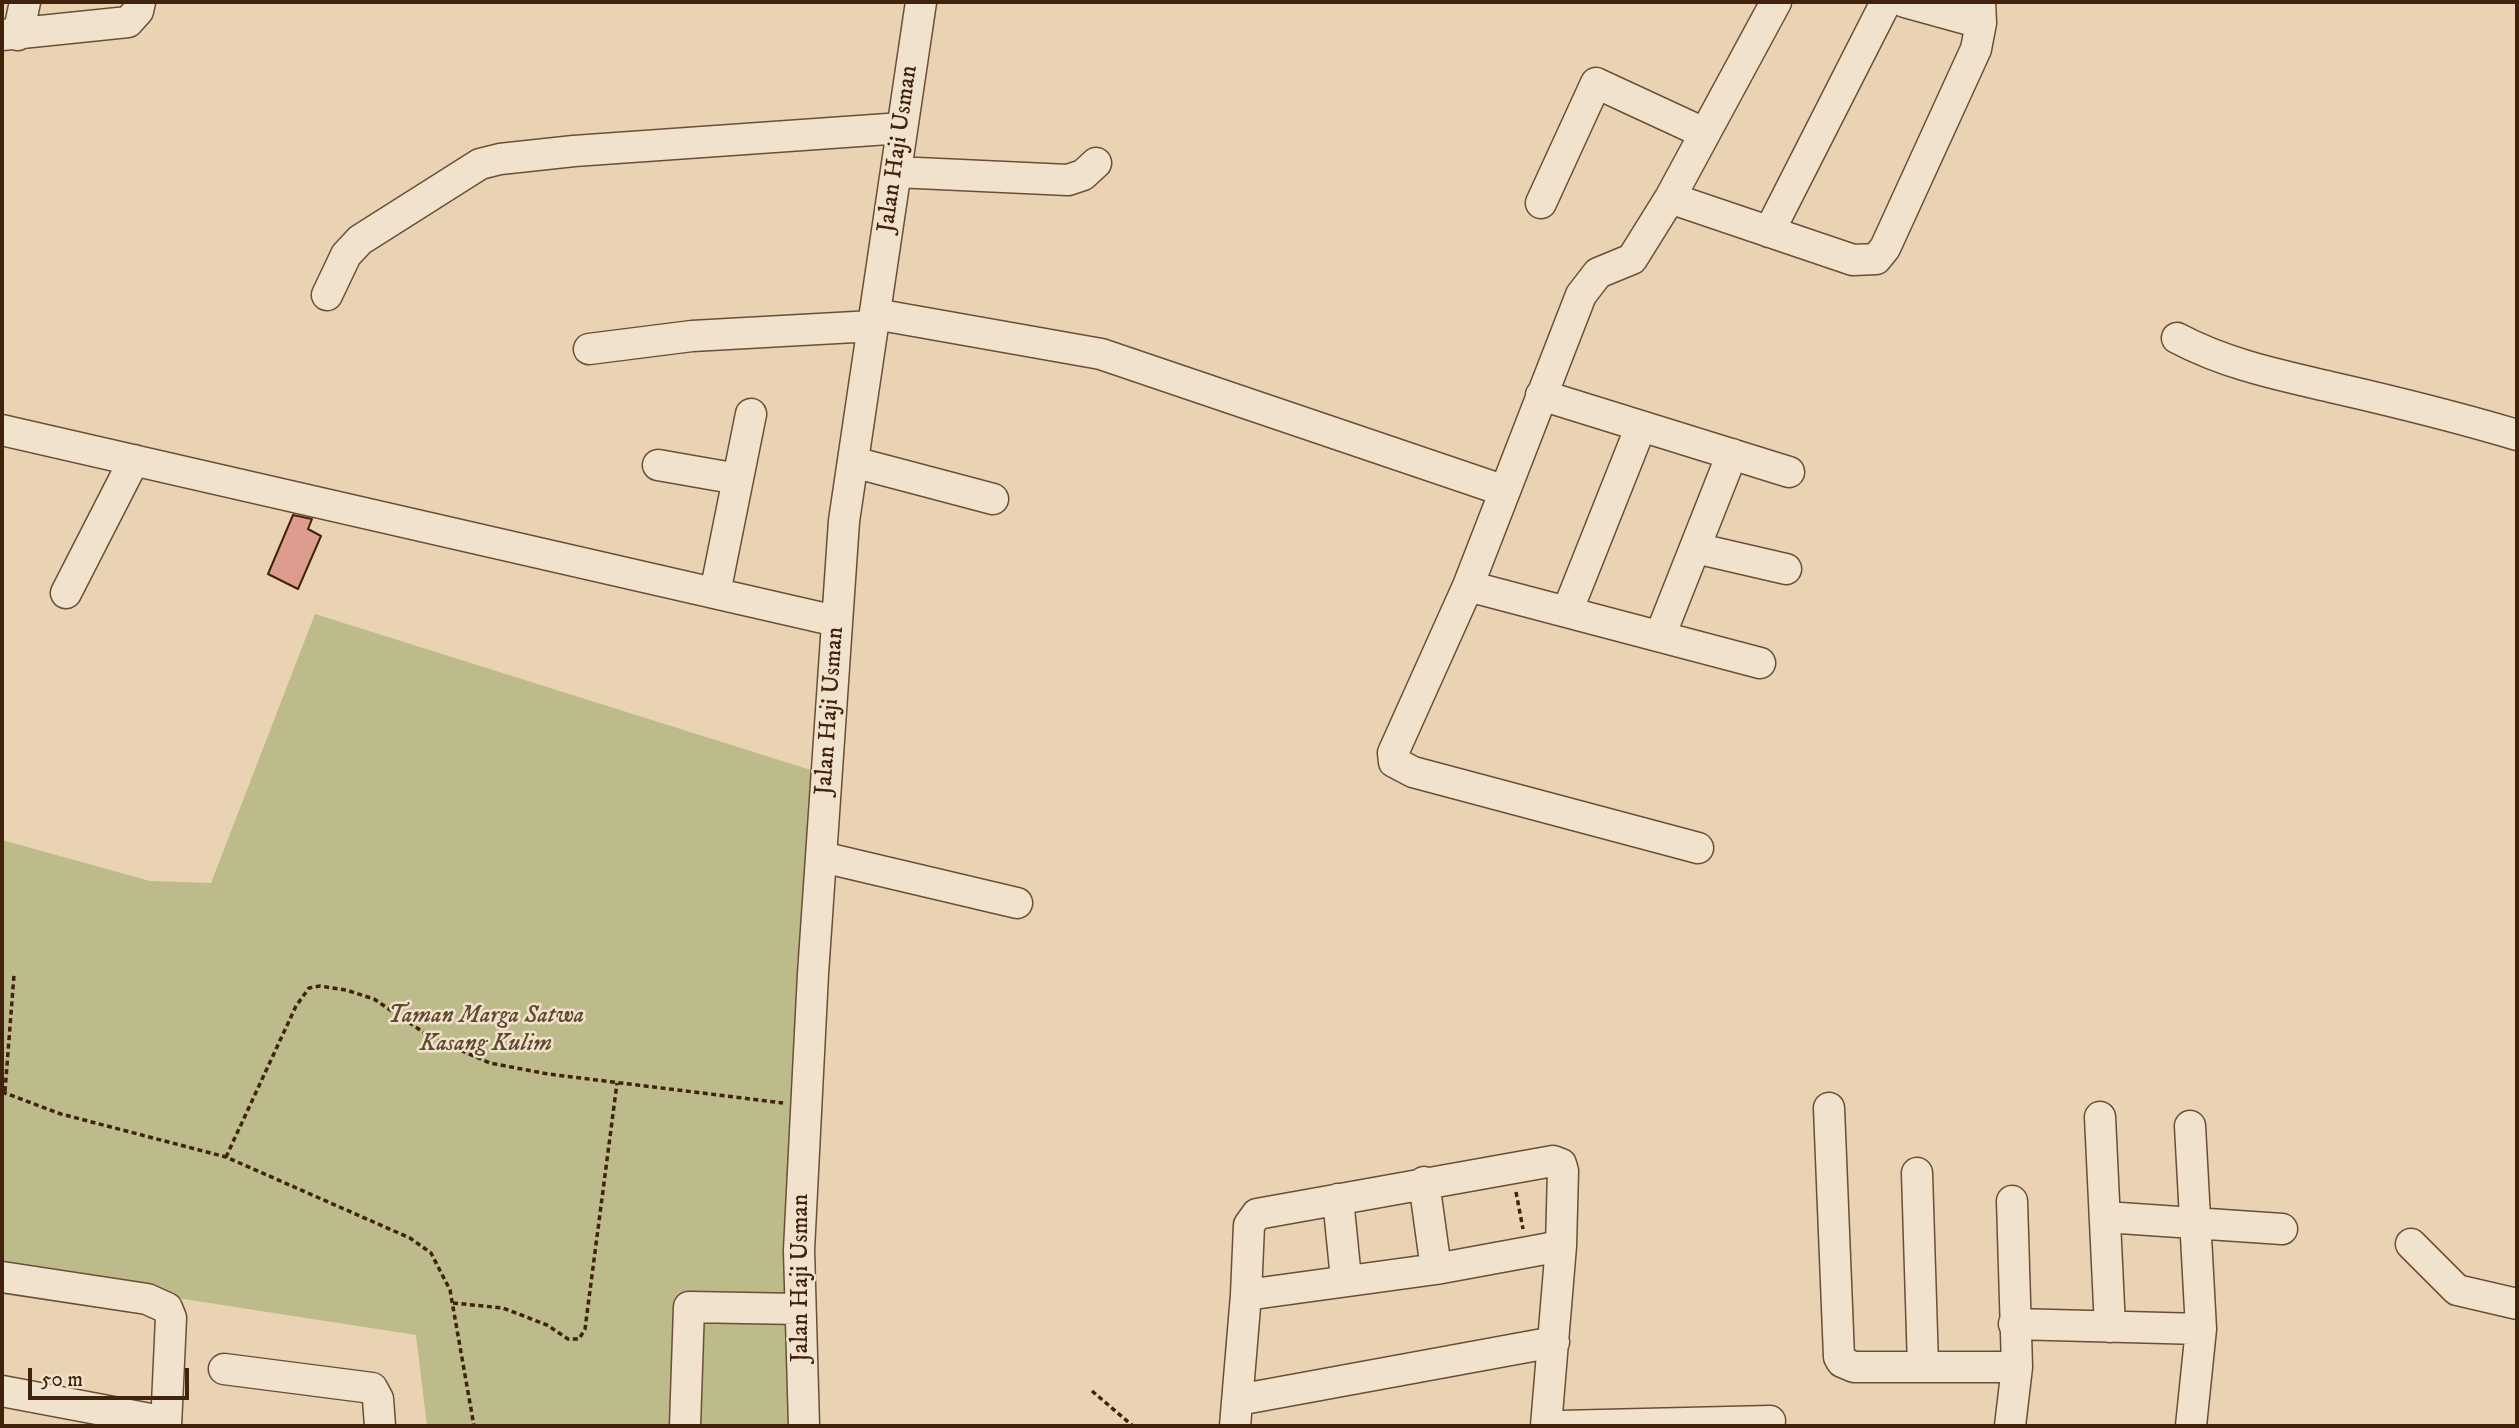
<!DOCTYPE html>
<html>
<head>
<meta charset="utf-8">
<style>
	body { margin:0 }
	#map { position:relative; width:2519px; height:1428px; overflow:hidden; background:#ead3b3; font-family:"IM FELL DW Pica",serif }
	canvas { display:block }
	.frame { position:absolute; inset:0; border:4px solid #41220d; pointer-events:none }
	.scale { position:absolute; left:28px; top:1368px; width:161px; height:32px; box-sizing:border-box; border:4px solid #41220d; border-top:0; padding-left:9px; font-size:21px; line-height:24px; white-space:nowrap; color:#41220d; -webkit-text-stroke:5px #f1e2ce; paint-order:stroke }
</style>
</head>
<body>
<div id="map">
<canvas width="2519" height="1428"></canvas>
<div class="frame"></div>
<div class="scale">50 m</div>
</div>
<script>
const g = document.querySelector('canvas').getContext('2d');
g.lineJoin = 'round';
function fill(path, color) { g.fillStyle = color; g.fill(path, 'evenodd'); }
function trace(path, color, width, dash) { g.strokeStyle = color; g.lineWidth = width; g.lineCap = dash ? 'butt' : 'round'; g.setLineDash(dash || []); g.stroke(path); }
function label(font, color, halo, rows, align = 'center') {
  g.font = font + ' "IM FELL DW Pica",serif'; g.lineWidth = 5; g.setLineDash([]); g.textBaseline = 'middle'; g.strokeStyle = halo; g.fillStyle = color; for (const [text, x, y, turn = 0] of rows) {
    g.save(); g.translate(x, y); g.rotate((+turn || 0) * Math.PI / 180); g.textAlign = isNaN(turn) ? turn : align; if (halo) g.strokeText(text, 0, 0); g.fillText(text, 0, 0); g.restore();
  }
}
const green = new Path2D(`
	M315,614L814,771L791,1426H427L416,1335L177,1298L2,1265V840L150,881L211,883Z`);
const building = new Path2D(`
	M293,515L312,519L308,529L321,536L298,589L268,574Z`);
const path = new Path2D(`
	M5,1091L14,975
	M2,1092L61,1114L226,1157L410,1238L431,1253L450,1290L474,1426
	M226,1157L296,1006L309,988L320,986L346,990L374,999L432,1038L490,1063L548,1074L783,1103
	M1516,1192L1523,1229
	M453,1303L503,1308L547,1325L568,1339H579L585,1329L617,1083
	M1092,1391L1133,1426`);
const minor = new Path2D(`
	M1905,2L1981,23L1980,2
	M2,35L128,22L138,11L140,2
	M18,35L25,2
	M896,172L1068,180L1083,175L1096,163
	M1670,198L1853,260L1876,259L1885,248L1976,49L1981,23
	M1541,203L1596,83L1704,133
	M1769,232L1886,2
	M327,295L346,255L360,240L480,164L500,159L574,151L902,128
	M875,314L1101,354L1505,491
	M2177,338C2228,365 2280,375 2335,388C2396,402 2457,417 2517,435
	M589,349L692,336L873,326
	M1541,395L1789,472
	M2,430L836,621
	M853,462L993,499
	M658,465L738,479
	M1695,548L1786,569
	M1468,586L1760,663
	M66,593L134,460
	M715,593L751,414
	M1567,612L1641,426
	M1660,636L1732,454
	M1698,848L1413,772L1394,762L1393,753L1468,586L1581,295L1598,273L1632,259L1670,198L1776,2
	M822,857L1017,903
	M1829,1108L1839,1357L1842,1362L1854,1367H2017
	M2100,1117L2110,1327
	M2190,1126L2201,1329L2191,1426
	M1917,1173L1923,1366
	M1424,1182L1436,1269
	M1338,1199L1346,1279
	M2105,1217L2282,1229
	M2411,1244L2457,1290L2517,1304
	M2,1277L147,1299L167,1308L171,1318L166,1426
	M1246,1295L1249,1225L1257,1214L1553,1161L1561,1164L1563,1171L1561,1246L1546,1426
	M2014,1324L2201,1329
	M224,1369L372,1388L378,1399L380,1426
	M2,1391L166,1422
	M1238,1400L1554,1342
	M685,1426L689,1307L800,1309
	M804,1426L799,1250L813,974L844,521L921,2
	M1235,1426L1246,1295L1436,1269L1561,1246
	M1560,1426L1770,1421
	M2010,1426L2017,1367L2012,1201`);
const streetNames = [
	["Jalan Haji Usman",899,149,-82],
	["Jalan Haji Usman",831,711,-86],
	["Jalan Haji Usman",802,1278,-90]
];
const parkNames = [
	["Taman Marga Satwa",486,1017],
	["Kasang Kulim",486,1045]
];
fill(green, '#bcbb89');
fill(building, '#de9c8f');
trace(building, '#41220d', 2);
trace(minor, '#6b4e36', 33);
trace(path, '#41220d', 3.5, [5, 3.5]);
trace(minor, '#f1e2ce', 30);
label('24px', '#41220d', '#f1e2ce', streetNames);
label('italic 24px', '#60482c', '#f1e2ce', parkNames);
</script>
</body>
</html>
